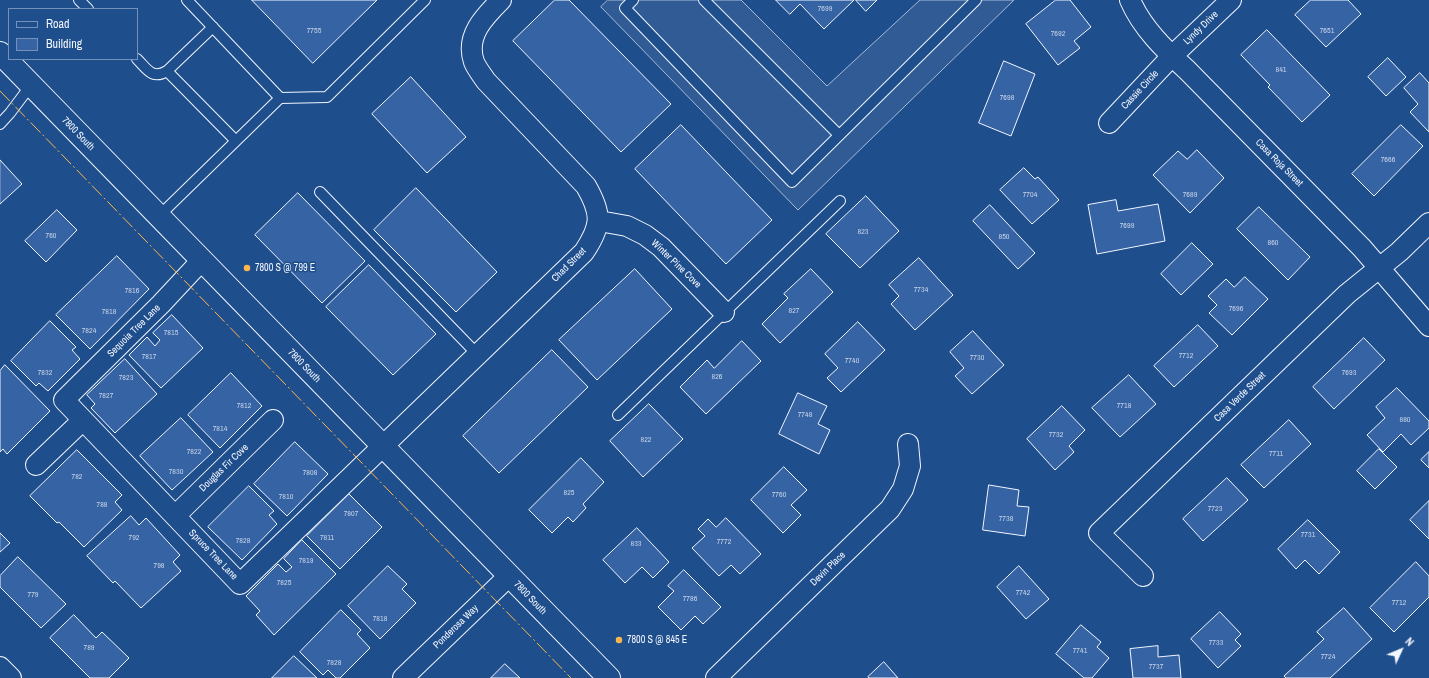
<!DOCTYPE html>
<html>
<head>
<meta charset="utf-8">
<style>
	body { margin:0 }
	#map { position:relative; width:1429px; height:678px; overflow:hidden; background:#1f4e8c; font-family:"Archivo Narrow",sans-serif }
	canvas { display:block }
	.legend { position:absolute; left:8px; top:8px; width:130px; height:52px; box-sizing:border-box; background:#1f4e8c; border:1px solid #7391ba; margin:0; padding:5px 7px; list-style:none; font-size:12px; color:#f2f6ff }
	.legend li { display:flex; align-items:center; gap:8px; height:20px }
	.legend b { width:20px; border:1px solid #7391ba }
	.north { position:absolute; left:1381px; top:630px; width:40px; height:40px; -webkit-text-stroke:3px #1f4e8c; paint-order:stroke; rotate:46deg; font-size:11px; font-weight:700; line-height:16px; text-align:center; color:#f2f6ff }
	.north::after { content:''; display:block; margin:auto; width:14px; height:18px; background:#f2f6ff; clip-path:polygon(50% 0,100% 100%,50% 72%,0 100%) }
</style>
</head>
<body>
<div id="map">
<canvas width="1429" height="678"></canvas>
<ul class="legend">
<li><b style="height:5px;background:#1f4e8c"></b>Road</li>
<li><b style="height:11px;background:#3563a3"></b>Building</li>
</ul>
<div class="north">N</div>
</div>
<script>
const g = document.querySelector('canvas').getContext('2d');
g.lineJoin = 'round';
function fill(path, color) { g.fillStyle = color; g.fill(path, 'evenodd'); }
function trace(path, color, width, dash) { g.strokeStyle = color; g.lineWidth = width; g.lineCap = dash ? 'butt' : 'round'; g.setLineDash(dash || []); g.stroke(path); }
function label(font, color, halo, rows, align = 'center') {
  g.font = font + ' "Archivo Narrow",sans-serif'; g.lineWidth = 3; g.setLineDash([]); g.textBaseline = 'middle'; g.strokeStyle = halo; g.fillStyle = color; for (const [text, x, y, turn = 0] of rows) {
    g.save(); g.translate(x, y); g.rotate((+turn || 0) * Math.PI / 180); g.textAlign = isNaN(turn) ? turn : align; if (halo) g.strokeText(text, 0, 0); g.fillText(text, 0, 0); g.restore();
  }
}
const parking = new Path2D(`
	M608,0H741L827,86L920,0H1014L798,210L601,7Z`);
const building = new Path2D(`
	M252,0H377L313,63Z
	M555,0H569L671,104L621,152L513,41Z
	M776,0H854L824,29L800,4L790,14Z
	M856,0H877L866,11Z
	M1056,0H1070L1091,27L1074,41L1080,48L1058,65L1026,24Z
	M1311,0H1348L1361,14L1326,47L1295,15Z
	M1267,30L1330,95L1302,122L1268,87L1270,85L1241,55Z
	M1388,58L1406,77L1386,96L1368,77Z
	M1004,61L1035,74L1011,136L979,123Z
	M1420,73L1429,83V132L1410,112L1418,104L1404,88Z
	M411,77L466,137L427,173L372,114Z
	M681,125L772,220L726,264L635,169Z
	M1401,125L1423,146L1374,196L1352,174Z
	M1197,150L1224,178L1190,213L1153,175L1178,151L1187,159Z
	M0,160L22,184L0,204Z
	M1024,168L1035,179L1038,177L1059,200L1032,224L1000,190Z
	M416,188L497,272L456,312L374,230Z
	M298,193L365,261L322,303L255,235Z
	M866,196L899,231L860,268L826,234Z
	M1116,200L1118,211L1158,204L1165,241L1097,254L1088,205Z
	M990,205L1035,253L1018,269L973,221Z
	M1259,207L1310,257L1288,280L1237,229Z
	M57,210L77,230L46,262L25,241Z
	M1192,243L1213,264L1181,295L1161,274Z
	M117,256L149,289L90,349L56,315Z
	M919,258L953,295L915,330L891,304L899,296L889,285Z
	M369,265L436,334L393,375L326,307Z
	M635,269L672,309L597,380L559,340Z
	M811,269L833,292L780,343L762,324L788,298L784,294Z
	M1245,277L1268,299L1232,335L1209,313L1217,305L1208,296L1226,279L1234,287Z
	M172,315L203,348L161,388L129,355L147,337L155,346L160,340L153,333Z
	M50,321L76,347L72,350L80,359L48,391L39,383L36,386L11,361Z
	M858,322L885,350L841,392L827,378L838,368L825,354Z
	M1198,325L1218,346L1174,387L1154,366Z
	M973,331L1004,365L972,394L955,376L964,368L950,352Z
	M1364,338L1385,360L1334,409L1313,387Z
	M742,341L761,361L706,414L680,387L707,360L714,368Z
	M552,350L588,387L499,473L463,436Z
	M125,359L157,394L115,433L91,408L95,404L87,395Z
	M5,365L50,411L7,454L3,449L0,452V371Z
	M231,373L262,406L220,448L188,415Z
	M1129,375L1156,404L1120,437L1092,408Z
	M1397,388L1429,421V428L1411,445L1401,434L1383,452L1367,435L1385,418L1376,407Z
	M798,393L827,406L818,424L830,430L819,454L779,434Z
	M649,404L683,439L643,477L610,441Z
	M1062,406L1085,430L1069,446L1074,452L1055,470L1027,439Z
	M181,418L213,452L172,490L140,456Z
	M1289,420L1311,444L1264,488L1241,465Z
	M295,442L328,474L287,516L254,484Z
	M1379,449L1397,467L1375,489L1357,471Z
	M77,450L122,495L115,502L122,510L84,547L59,522L57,523L30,496Z
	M1429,452V468L1421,460Z
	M581,458L604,482L583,504L586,508L573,522L568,517L552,533L529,510Z
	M784,467L807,490L791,505L801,515L783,533L751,500Z
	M1227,478L1248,500L1203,541L1183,519Z
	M989,485L1019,490L1017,506L1029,507L1025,536L983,530Z
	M249,486L274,511L269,515L277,524L242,560L208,527Z
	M349,494L382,527L340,569L307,536Z
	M1429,501V539L1410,520Z
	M131,516L139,525L146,518L180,555L173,562L181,571L141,608L115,581L113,583L87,556Z
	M726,518L761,554L740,574L731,565L719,576L692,548L705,536L698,529L708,519L716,527Z
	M1308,520L1340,552L1319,574L1305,560L1296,569L1278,549Z
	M637,528L669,562L653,578L642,567L625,583L603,560Z
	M0,533L10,543L0,552Z
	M302,540L336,574L274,635L256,615L260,611L246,596L278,564L286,572L292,567L284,559Z
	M18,557L66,604L41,628L0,587V576Z
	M1416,562L1429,576V597L1394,632L1370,608Z
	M388,566L407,584L402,589L416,603L380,639L348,606Z
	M1019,566L1049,599L1026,619L997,587Z
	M684,570L721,607L703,624L695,616L681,630L658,607L674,591L668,586Z
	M1344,608L1372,639L1330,678H1286L1284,676L1324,639L1317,632Z
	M341,610L361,630L357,634L370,648L340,678H336L328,670L323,675L300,652Z
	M1220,612L1241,634L1235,640L1241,646L1218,668L1191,639Z
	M74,615L96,638L102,632L129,658L109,678H90L50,638Z
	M1081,625L1101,642L1097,647L1109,658L1092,678H1084L1056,654Z
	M1158,646V657L1179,655L1181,678H1133L1130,649Z
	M294,656L317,678H272Z
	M884,662L898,678H869L868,677Z
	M505,664L520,678H491Z`);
const lane = new Path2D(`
	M79,0L88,9
	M633,0L625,8L792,182L976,0
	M704,0L839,135
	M137,59C147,69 152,80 167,71L213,27
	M167,71L236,141
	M280,98L327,97L425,0
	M0,124L10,113L31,85
	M320,192L477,354
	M159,216L280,98L187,0
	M618,415L840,201`);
const street = new Path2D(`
	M1130,0C1142,28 1165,50 1187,70L1362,248L1429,326
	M1109,123L1172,56L1231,0
	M599,221L627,226L645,235L661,247L724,312
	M202,260L161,304L64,400L240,584L584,252C602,225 602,214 586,186L486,81C482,75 477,69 474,62C465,36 484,17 501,0
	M36,465L83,420
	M175,516L273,420
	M1143,576L1099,533L1347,294L1399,252L1429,223
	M0,667L11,678
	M403,678L509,576
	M716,678L890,509L903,489L910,466L908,444`);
const secondary = new Path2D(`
	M0,53L609,678`);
const power = new Path2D(`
	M0,91L571,678`);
const markers = [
	[247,268,4,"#ffb74d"],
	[619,640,4,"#ffb74d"]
];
const numberNames = [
	["7699",825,9],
	["7755",314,31],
	["7651",1327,31],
	["7692",1058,34],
	["841",1281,70],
	["7698",1007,98],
	["7666",1388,160],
	["7704",1030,195],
	["7689",1190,195],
	["7699",1127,226],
	["823",863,232],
	["760",51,236],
	["850",1004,237],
	["860",1273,243],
	["7734",921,290],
	["7816",132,291],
	["7696",1236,309],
	["827",794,311],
	["7818",109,312],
	["7824",89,331],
	["7815",171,333],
	["7712",1186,356],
	["7817",149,357],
	["7730",977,358],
	["7740",852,361],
	["7832",45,373],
	["7693",1349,373],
	["826",717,377],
	["7823",126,378],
	["7827",106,396],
	["7812",244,406],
	["7718",1124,406],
	["7748",805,415],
	["880",1405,420],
	["7814",220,429],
	["7732",1056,435],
	["822",646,440],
	["7822",194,452],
	["7711",1276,454],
	["7830",176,472],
	["7808",310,473],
	["782",77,477],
	["825",569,493],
	["7760",779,495],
	["7810",286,497],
	["788",102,505],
	["7723",1215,509],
	["7807",351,514],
	["7738",1006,519],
	["7731",1308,535],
	["792",134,538],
	["7811",327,538],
	["7828",243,541],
	["7772",724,542],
	["833",636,544],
	["7819",306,561],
	["798",159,566],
	["7825",284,583],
	["7742",1023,593],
	["779",33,595],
	["7786",690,599],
	["7712",1399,603],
	["7818",380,619],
	["7733",1216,643],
	["789",89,648],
	["7741",1080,651],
	["7724",1328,657],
	["7828",334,663],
	["7737",1156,667]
];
const streetNames = [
	["Lyndy Drive",1201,28,-44],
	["Cassie Circle",1140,90,-47],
	["7800 South",78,134,46],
	["Casa Roja Street",1279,163,45],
	["Winter Pine Cove",676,264,44],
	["Chad Street",569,265,-45],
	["Sequoia Tree Lane",134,331,-45],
	["7800 South",304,366,46],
	["Casa Verde Street",1240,397,-44],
	["Douglas Fir Cove",224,468,-44],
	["Spruce Tree Lane",213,555,46],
	["Devin Place",828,569,-44],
	["7800 South",530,598,46],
	["Ponderosa Way",456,627,-44]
];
const poiNames = [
	["7800 S @ 799 E",255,268],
	["7800 S @ 845 E",627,640]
];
fill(parking, '#305b95');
trace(parking, '#a8bbd7', 1);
fill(building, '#3563a3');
trace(building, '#f2f6ff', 1);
trace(lane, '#f2f6ff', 12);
trace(street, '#f2f6ff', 22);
trace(secondary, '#f2f6ff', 24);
trace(lane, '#1f4e8c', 10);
trace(street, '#1f4e8c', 20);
trace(secondary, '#1f4e8c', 22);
trace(power, '#ffb74d', 1, [14, 3, 2, 3]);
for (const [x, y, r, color] of markers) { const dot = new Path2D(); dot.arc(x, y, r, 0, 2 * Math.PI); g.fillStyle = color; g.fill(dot); trace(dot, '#1f4e8c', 1.5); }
label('8px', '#c3d1e8', null, numberNames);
label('10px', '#f2f6ff', '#1f4e8c', streetNames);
label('10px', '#f2f6ff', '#1f4e8c', poiNames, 'left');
</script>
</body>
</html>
